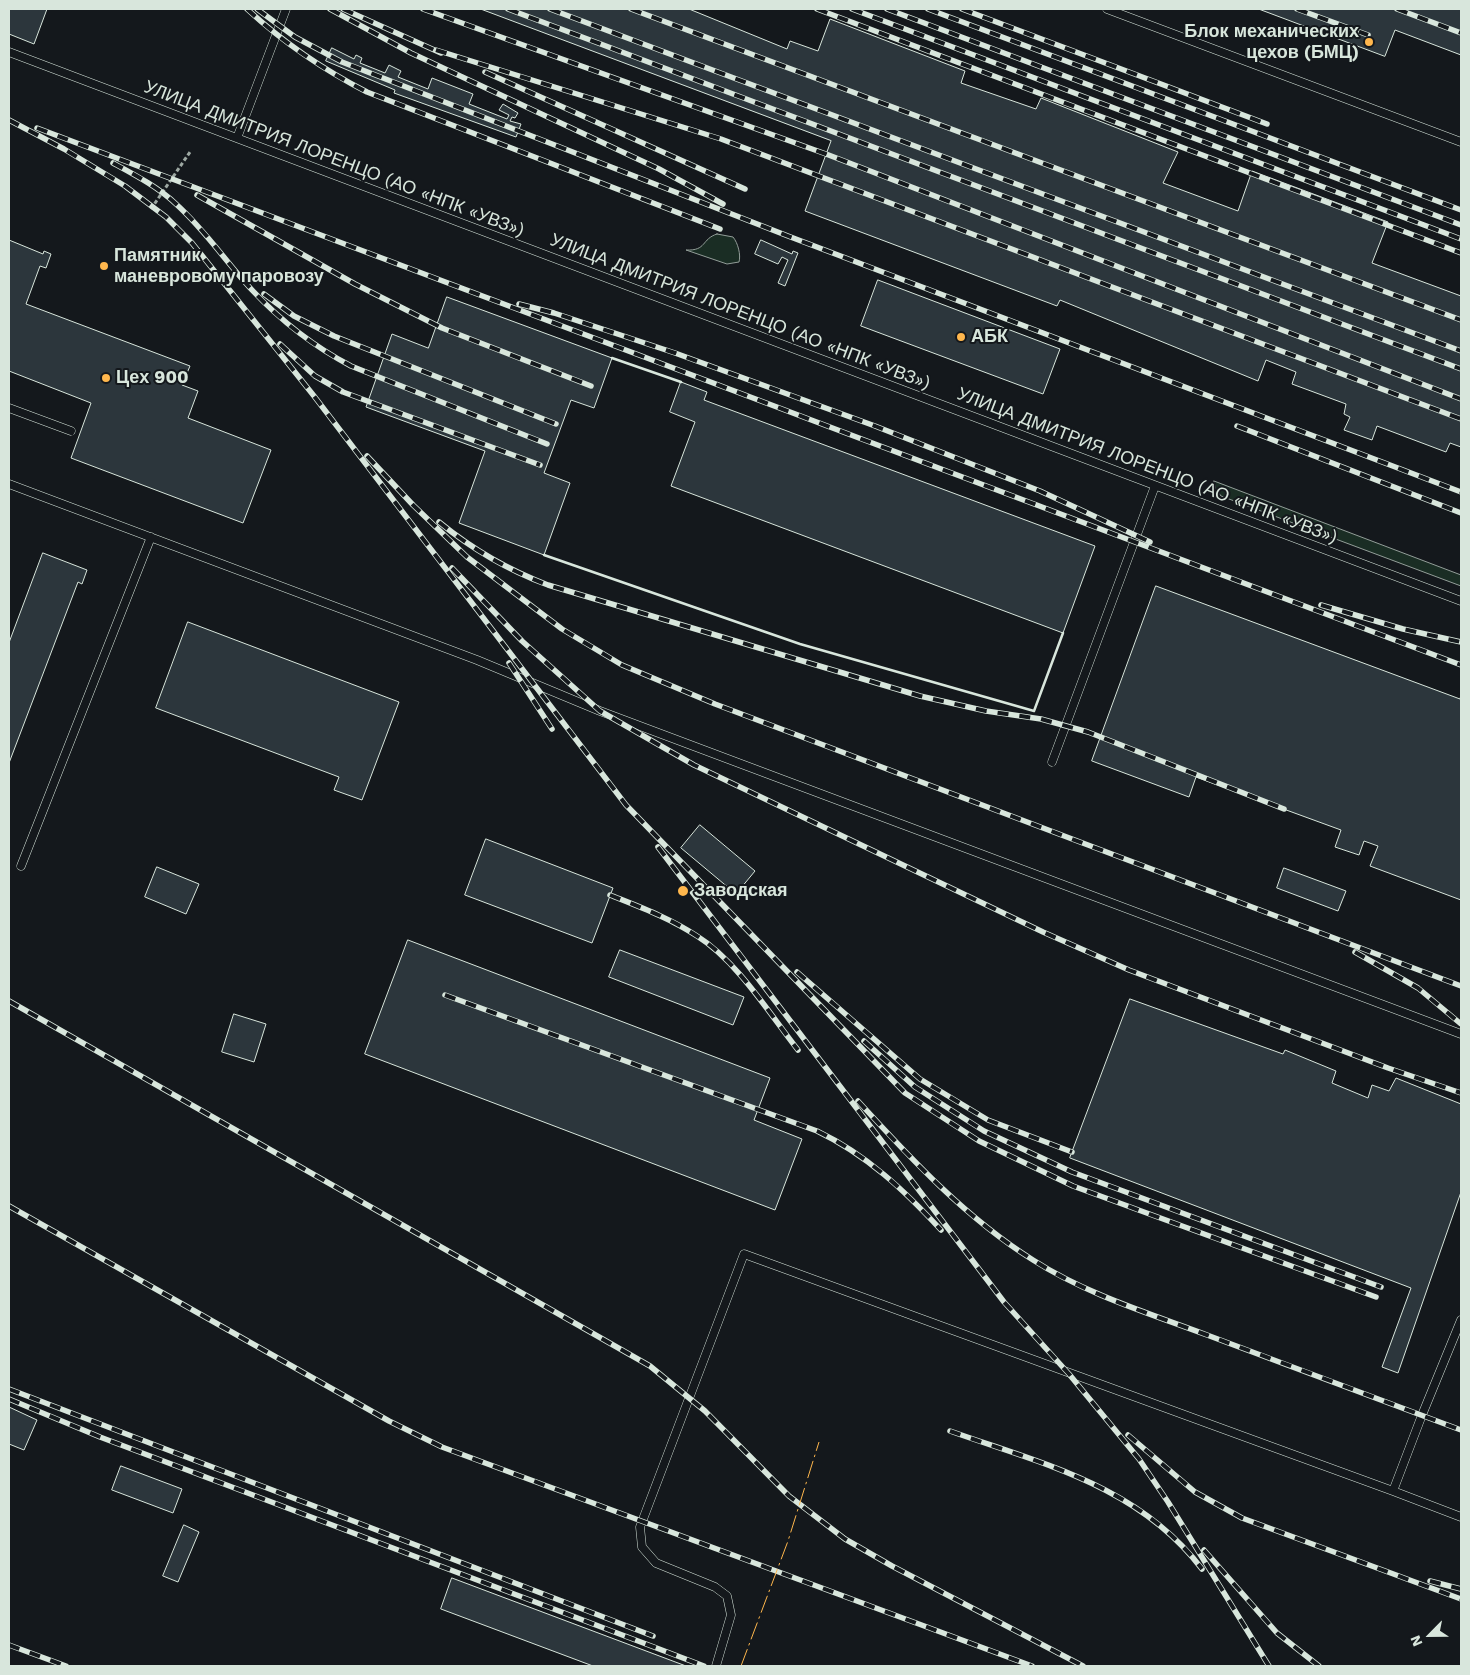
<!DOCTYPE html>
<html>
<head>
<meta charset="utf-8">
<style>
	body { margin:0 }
	#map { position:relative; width:1470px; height:1675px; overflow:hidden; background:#14181c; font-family:"Work Sans",sans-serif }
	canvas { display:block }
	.frame { position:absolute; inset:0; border:10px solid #d8e6dc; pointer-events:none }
	.north { position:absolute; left:1405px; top:1610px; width:50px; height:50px; -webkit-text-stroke:4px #14181c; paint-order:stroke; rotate:247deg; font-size:14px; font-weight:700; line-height:20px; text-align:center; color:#d8e6dc }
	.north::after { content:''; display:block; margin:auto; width:18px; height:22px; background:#d8e6dc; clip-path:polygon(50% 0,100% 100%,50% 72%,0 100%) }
</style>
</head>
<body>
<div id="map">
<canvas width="1470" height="1675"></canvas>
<div class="frame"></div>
<div class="north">N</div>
</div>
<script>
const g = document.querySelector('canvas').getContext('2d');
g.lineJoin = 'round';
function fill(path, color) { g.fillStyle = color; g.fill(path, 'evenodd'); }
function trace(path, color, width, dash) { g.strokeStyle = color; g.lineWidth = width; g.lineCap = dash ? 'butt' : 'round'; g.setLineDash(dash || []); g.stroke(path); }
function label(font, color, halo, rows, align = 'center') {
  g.font = font + ' "Work Sans",sans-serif'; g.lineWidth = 4; g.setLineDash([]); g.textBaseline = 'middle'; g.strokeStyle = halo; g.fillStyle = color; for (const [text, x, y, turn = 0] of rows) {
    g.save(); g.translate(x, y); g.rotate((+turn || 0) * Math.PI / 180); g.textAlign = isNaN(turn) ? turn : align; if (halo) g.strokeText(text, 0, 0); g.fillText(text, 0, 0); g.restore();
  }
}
const green = new Path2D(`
	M717,234L733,237C738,243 741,255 739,262L727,264L686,250C707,251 701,239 717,234Z
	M1214,481L1461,575V586L1221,496L1216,489Z`);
const building = new Path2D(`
	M9,9H47L34,44L9,34Z
	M481,9H689L787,49L790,41L818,51L830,19L965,71L961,83L1036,109L1041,98L1178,152L1163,183L1238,211L1252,171L1388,222L1372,263L1461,296V447L1450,443L1446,452L1377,426L1372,440L1344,430L1350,417L1344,414L1346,404L1292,384L1296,372L1266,360L1258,381L1060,300L1057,306L805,211L831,141Z
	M1259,9H1461V55L1395,30L1385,56Z
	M332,48L354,59L356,55L362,58L360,63L385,73L389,65L401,71L398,77L428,89L432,78L473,94L469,104L507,119L509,115L499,110L503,104L518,113L515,118L512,117L510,121L521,124L516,137L394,93L395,90L326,61Z
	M9,240L43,254L44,251L51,254L46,268L40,266L26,304L190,366L182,385L198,391L188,418L271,450L243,523L71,458L91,403L9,371Z
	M761,240L792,254L793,251L798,253L785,286L778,283L788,260L782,257L778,264L755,254Z
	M878,280L1060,349L1043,394L861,326Z
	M447,297L612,358L594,408L571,400L544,473L570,483L544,555L459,523L485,451L366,407L392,334L428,348Z
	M681,382L707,392L704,400L1095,546L1063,633L671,486L695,422L670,412Z
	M43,553L87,570L82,584L78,582L9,763V643Z
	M1156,586L1460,699L1461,695V900L1370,866L1378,846L1364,841L1359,855L1335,847L1341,830L1196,777L1189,797L1092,761Z
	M188,622L399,702L362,800L334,790L339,777L156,708Z
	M700,825L755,871L736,894L681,848Z
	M486,839L613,888L592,943L465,895Z
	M157,867L199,884L186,914L145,897Z
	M1284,868L1346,891L1338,911L1277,888Z
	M408,940L770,1078L754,1120L802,1139L775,1210L365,1054Z
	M620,950L744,997L733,1025L609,977Z
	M1130,999L1283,1054L1285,1050L1336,1071L1332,1083L1368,1098L1372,1085L1389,1091L1396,1078L1461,1104V1192L1398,1373L1382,1367L1411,1288L1070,1158Z
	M234,1014L266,1024L254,1062L222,1052Z
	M9,1407L37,1420L24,1450L9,1444Z
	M121,1466L182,1489L173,1513L112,1490Z
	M184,1525L199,1532L178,1582L163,1576Z
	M452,1578L686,1666H593L441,1609Z`);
const path = new Path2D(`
	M151,209L190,152`);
const service = new Path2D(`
	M1107,9L1461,142
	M9,52L1461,601
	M237,138L286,9
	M9,408L71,431
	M9,484L477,660L600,711L1461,1034
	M1052,762L1155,486
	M21,866L151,537
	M1461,1320L1422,1415L1393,1491L1461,1517
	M716,1666L731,1615L727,1596L715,1587L656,1563L642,1547L640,1527L744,1254L1393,1491`);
const rail = new Path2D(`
	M247,9C284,43 322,69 367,92L720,229
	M257,9L295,37L342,62L788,236L1461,492
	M330,9L411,53L659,169L723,204
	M343,9L441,53
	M423,9L826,154L1461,399
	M508,9L1461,369
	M550,9L1461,351
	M631,9L1461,320
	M817,9L1461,253
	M852,9L1461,239
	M887,9L1461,225
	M928,9L1461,210
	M962,9L1267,124
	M1297,9L1368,35
	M1397,9L1461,33
	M436,50L721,139L1461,419
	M485,72L745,189
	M9,120L64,149L125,186L166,217L192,243L314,396L626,805L905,1093L979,1141L1073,1186L1376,1297
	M37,128L1461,665
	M113,163C135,175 158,187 176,204C205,230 226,262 252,290C281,321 313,346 351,366L547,444
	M197,195L355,284L442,328L591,386
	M264,294L294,316L334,336L556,424
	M519,304L554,313L675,353L875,426L1040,491L1150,542
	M280,344L315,376L343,392L540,465
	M1237,426L1461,513
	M367,456L413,505L467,557L562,629L622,665L715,704L1461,986
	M439,522C472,549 508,570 548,585L920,696L986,711L1041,719L1088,732L1284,809
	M452,568L522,641L600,711L694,765L1043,932L1129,970L1388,1068L1461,1093
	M1321,605L1403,629L1461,642
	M509,663L552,729
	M658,847L1004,1302L1069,1374L1139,1459L1168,1502L1269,1666
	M610,895C640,907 670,918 697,936C737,961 769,1013 798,1050
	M1355,952L1418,988L1461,1024
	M797,972L920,1079L988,1120L1072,1152
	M445,995L817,1131C867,1155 904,1190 941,1230
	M9,1001L650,1366L705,1411L789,1496L845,1539L892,1566L1083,1666
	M864,1041L915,1087L984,1131L1072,1172L1381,1287
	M858,1101C911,1159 966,1218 1033,1260C1086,1294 1148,1313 1207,1335C1291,1366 1376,1398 1461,1430
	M9,1206L389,1421L442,1447L1032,1666
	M9,1389L653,1636
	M9,1399L100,1437L704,1666
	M950,1431C1043,1464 1139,1486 1202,1569
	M1128,1435L1195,1492L1242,1518L1461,1599
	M1204,1550L1277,1633L1319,1666
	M1430,1581L1461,1589
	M9,1645L66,1666`);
const wall = new Path2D(`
	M612,358L681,382
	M544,555L800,644L1034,711L1063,633`);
const power = new Path2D(`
	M741,1666L788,1541L819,1442`);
const markers = [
	[1369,42,5,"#ffb74d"],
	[104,266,5,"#ffb74d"],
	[961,337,5,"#ffb74d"],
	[106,378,5,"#ffb74d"],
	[683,891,6,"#ffb74d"]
];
const poiNames = [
	["Блок механических",1359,32,"right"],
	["цехов (БМЦ)",1359,53,"right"],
	["Памятник",114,256],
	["маневровому паровозу",114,277],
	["АБК",971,337],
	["Цех 900",116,378],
	["Заводская",694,891]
];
const streetNames = [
	["УЛИЦА ДМИТРИЯ ЛОРЕНЦО (АО «НПК «УВЗ»)",334,159,21],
	["УЛИЦА ДМИТРИЯ ЛОРЕНЦО (АО «НПК «УВЗ»)",740,312,21],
	["УЛИЦА ДМИТРИЯ ЛОРЕНЦО (АО «НПК «УВЗ»)",1147,466,21]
];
fill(green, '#1a2d24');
trace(green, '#939e99', 1);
fill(building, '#2c363c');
trace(building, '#d8e6dc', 1);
trace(service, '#d8e6dc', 9);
trace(path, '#9da8a2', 3, [4, 2.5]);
trace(service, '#14181c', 8);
trace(rail, '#d8e6dc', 5.5);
trace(rail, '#14181c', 4, [11]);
trace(wall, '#d8e6dc', 2.5);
trace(power, '#ffb74d', 1, [18, 4, 2.5, 4]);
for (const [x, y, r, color] of markers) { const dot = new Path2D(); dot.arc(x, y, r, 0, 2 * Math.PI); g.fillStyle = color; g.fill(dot); trace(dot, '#14181c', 2); }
label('bold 18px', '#d8e6dc', '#14181c', poiNames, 'left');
label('18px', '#d8e6dc', '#14181c', streetNames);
</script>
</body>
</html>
